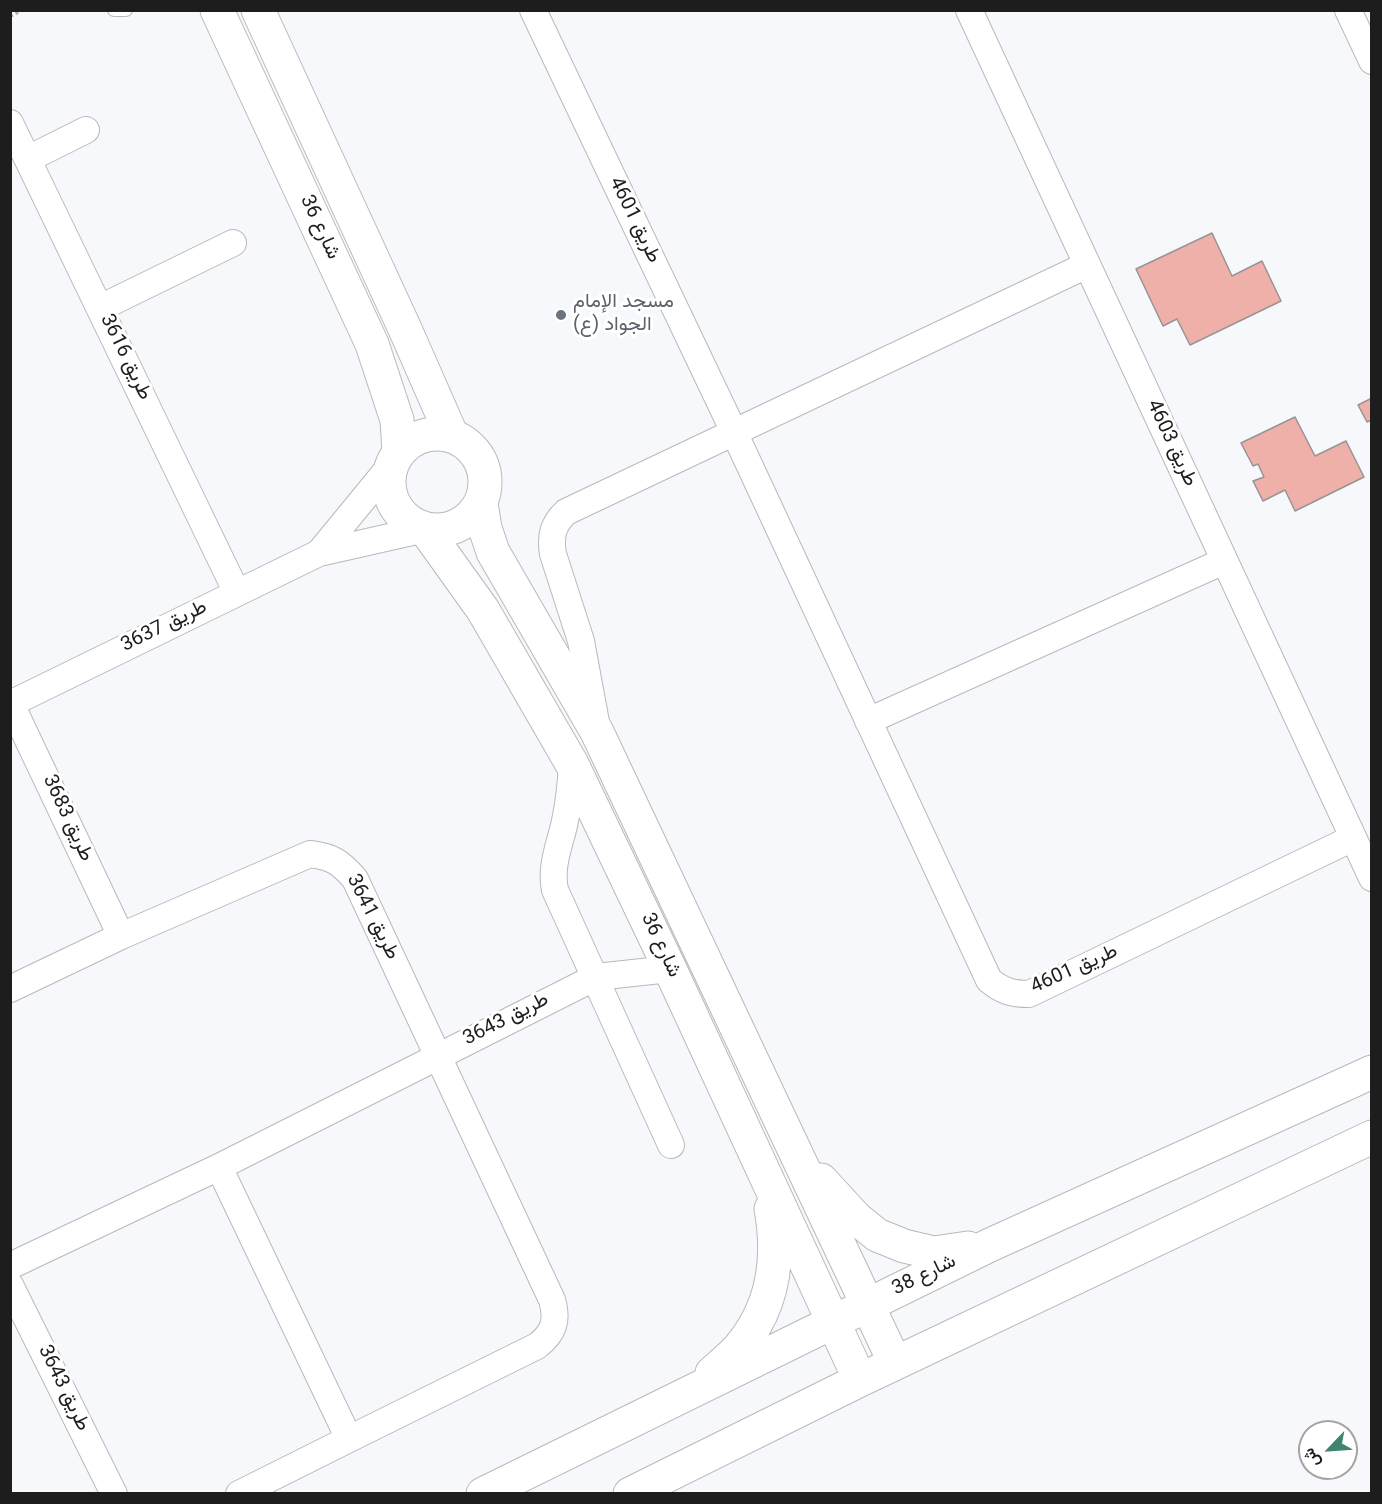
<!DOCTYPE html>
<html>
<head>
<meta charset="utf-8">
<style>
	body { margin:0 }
	#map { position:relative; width:1382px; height:1504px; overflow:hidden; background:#f7f8fb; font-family:Georgia,Vazirmatn,serif }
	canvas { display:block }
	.frame { position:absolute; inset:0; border:12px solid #1d1d1e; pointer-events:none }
	.north { position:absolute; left:1298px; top:1420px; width:60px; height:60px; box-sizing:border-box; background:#fff; border:2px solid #a5a5a5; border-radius:50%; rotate:245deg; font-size:16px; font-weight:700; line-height:24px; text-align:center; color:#1d1d1e }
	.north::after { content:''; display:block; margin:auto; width:21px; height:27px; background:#418272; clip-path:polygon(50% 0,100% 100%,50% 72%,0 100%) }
</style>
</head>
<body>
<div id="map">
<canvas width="1382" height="1504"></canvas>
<div class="frame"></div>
<div class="north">ش</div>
</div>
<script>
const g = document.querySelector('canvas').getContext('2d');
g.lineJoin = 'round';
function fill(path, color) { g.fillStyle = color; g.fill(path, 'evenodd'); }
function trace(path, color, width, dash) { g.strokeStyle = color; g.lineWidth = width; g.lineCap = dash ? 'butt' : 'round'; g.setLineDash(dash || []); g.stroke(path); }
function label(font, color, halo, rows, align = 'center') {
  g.font = font + ' Georgia,Vazirmatn,serif'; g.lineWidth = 6; g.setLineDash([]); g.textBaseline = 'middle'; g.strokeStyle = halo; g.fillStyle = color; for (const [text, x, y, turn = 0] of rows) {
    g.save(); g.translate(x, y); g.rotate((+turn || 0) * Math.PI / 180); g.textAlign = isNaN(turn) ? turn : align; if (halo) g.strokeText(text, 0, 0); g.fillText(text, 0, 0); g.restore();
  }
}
const building = new Path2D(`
	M1212,233L1232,276L1262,261L1281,301L1190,345L1177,319L1163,326L1136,269Z
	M1372,398V420L1367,422L1358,405Z
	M1295,417L1315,456L1346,441L1364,477L1295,511L1285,490L1263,501L1253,481L1264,477L1258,464L1253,466L1241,443Z`);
const path = new Path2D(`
	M10,16L22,10`);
const lane = new Path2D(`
	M114,10H126`);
const street = new Path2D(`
	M533,10L734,432L989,980C1002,991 1012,994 1029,994L1353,838
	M969,10L1372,878
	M1348,10L1372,61
	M10,123L237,593
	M28,159L86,130
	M100,308L233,243
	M319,553L392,464
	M10,702L121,936
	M10,704L319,553L425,529
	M868,721L1224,561
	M596,722L581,641L553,554C550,536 553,524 566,512L1087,265
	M572,764C571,783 569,802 565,821C560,845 550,865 555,890L671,1145
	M10,989L121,936L310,854C333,857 340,862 355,879L552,1300C558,1320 554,1333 537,1346L349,1439
	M219,1167L349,1439L239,1494
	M10,1266L219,1167L596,977L670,969
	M10,1285L114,1494`);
const secondary = new Path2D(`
	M217,10L372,344L397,420L399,452
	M258,10L405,329L452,436
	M389 482a48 48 0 1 1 96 0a48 48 0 1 1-96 0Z
	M481,503L485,528L493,552L597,732L895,1363
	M425,529L483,610L572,764L670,969L860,1380
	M821,1180L856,1218L877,1235L904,1246L934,1253L968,1248
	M712,1373C721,1365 731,1357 739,1348C774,1307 780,1259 771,1209
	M483,1494L990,1245L1372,1072
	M630,1494L860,1380L1372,1137`);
const markers = [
	[561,315,6,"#6b7280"]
];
const streetNames = [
	["طريق 4601",633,221,64],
	["شارع 36",318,228,65],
	["طريق 3616",124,358,64],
	["طريق 4603",1170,444,65],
	["طريق 3637",165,628,-26],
	["طريق 3683",66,819,65],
	["طريق 3641",371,918,63],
	["شارع 36",659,946,65],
	["طريق 4601",1075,971,-24],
	["طريق 3643",507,1021,-27],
	["شارع 38",925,1277,-26],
	["طريق 3643",62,1389,64]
];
const worshipNames = [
	["مسجد الإمام",573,304],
	["الجواد (ع)",573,327]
];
fill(building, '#efb0aa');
trace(building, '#989493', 1.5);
trace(lane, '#b9b9bd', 14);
trace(street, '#b9b9bd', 28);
trace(secondary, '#b9b9bd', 35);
trace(path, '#aeafb1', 4, [3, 3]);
trace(lane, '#fff', 12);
trace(street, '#fff', 26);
trace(secondary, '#fff', 33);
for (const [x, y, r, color] of markers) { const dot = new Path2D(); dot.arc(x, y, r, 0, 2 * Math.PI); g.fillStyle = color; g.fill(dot); trace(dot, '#fff', 2); }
label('20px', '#1d1d1e', '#fff', streetNames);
label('20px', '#5b616d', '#fff', worshipNames, 'left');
</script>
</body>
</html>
